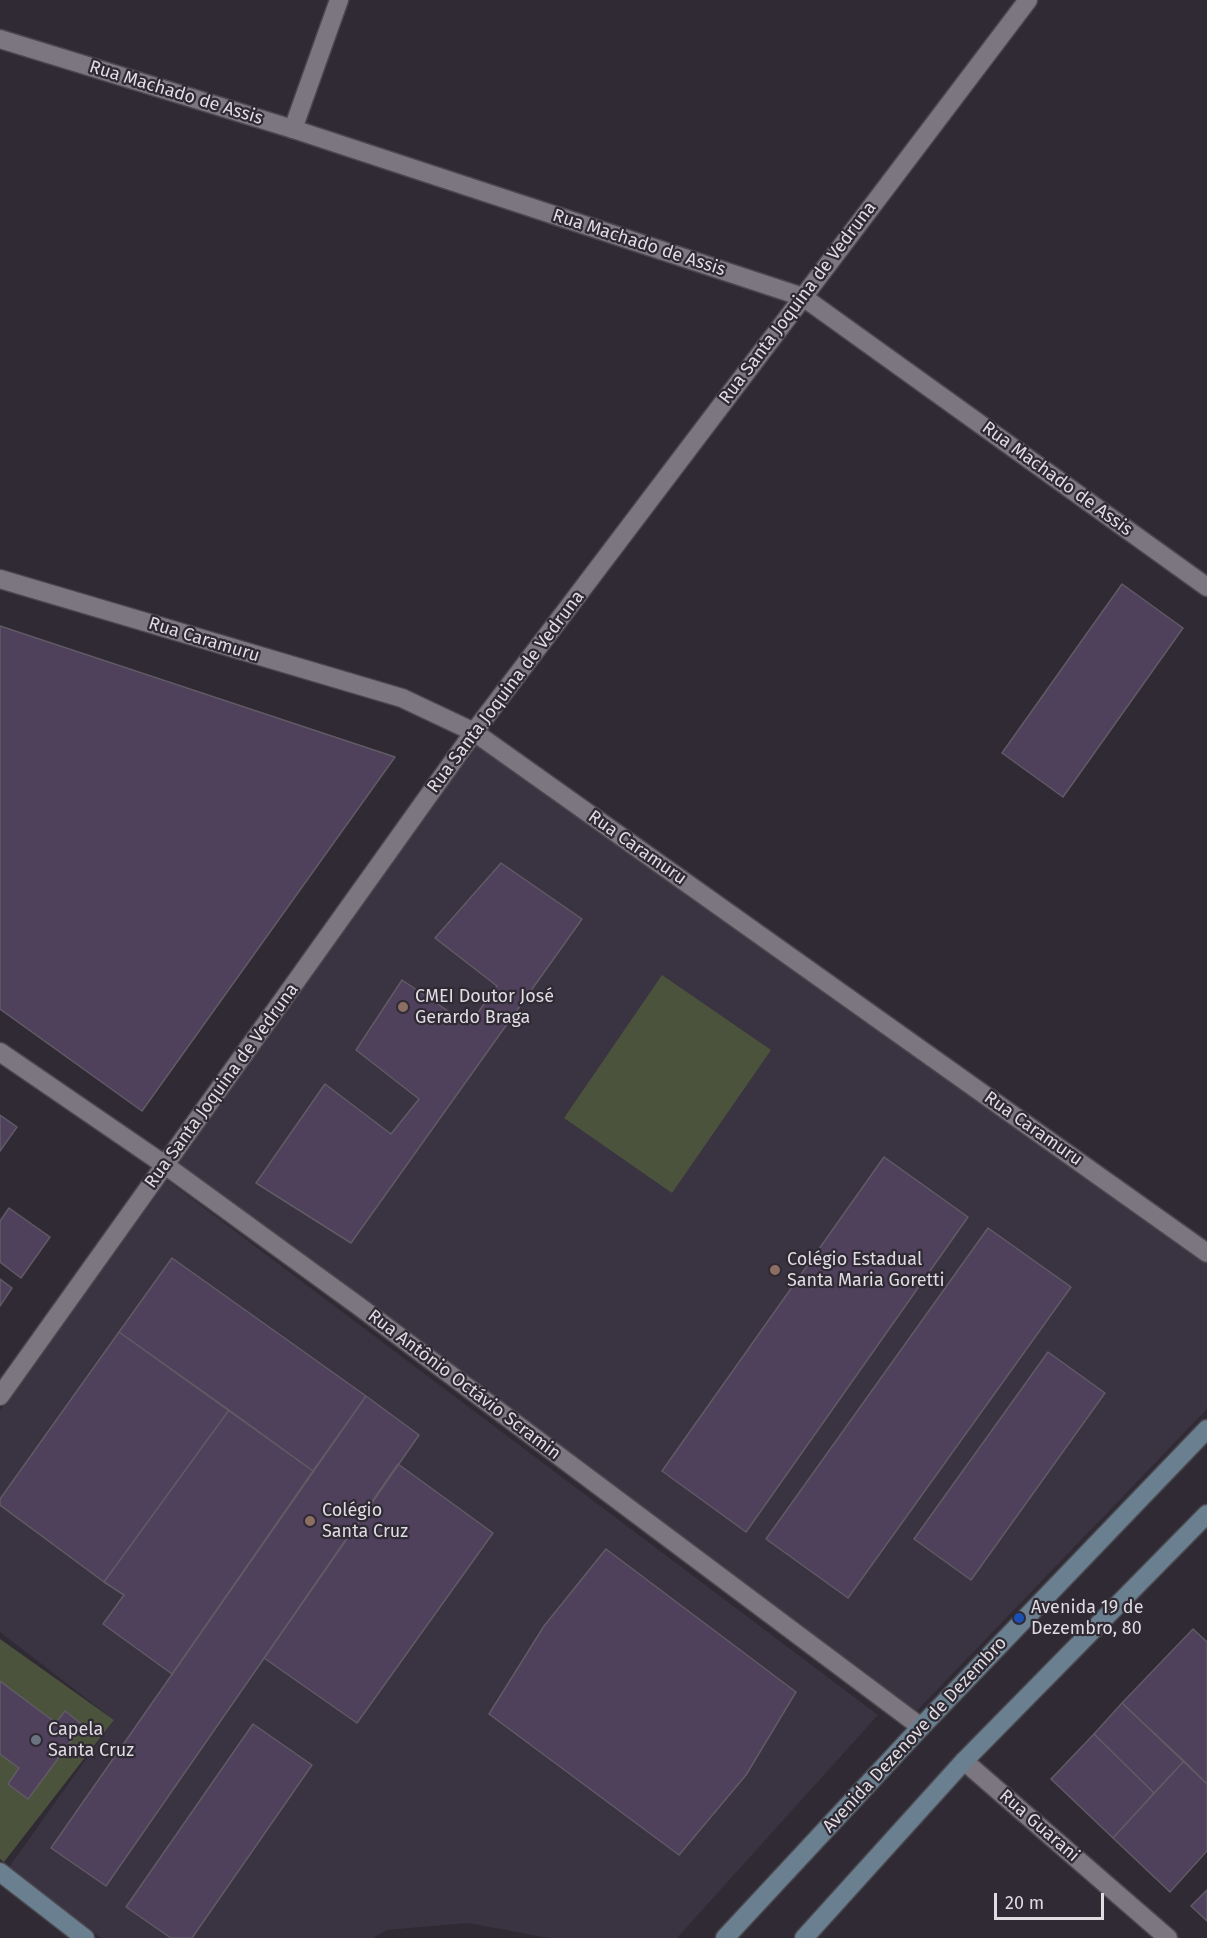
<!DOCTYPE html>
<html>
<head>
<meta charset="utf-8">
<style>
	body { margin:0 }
	#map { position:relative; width:1207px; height:1938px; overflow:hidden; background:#2f2a33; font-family:"Fira Sans",sans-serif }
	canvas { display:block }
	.scale { position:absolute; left:994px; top:1893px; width:110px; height:27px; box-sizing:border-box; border:3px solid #dfdce2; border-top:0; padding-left:8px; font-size:18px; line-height:21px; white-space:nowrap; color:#dfdce2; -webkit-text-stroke:4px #2f2a33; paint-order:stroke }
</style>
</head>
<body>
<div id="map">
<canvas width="1207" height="1938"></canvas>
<div class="scale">20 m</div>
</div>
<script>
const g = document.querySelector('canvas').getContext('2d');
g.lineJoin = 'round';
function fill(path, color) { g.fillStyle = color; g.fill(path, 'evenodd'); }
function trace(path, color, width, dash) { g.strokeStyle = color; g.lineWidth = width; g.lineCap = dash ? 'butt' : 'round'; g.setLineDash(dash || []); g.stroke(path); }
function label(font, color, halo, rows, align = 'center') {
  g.font = font + ' "Fira Sans",sans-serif'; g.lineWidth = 4.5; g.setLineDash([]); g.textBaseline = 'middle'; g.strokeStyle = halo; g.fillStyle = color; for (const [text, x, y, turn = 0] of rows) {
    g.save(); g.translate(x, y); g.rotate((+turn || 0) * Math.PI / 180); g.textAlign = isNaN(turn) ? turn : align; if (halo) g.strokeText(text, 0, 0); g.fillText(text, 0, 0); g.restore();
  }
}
const built = new Path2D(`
	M474,732L1207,1253V1409L910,1718L165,1165Z
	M167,1180L878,1715L677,1938H549L468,1923L387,1930L373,1938H101L7,1870L114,1720L0,1632V1410Z`);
const green = new Path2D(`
	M662,975L771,1050L672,1193L564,1118Z
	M0,1639L114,1720L4,1862L0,1859Z`);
const building = new Path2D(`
	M1122,584L1183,628L1063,797L1002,753Z
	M0,626L395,757L142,1111L0,1009Z
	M501,863L582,919L351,1243L256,1183L325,1084L391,1134L419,1099L356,1050L402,980L469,1025L497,986L435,938Z
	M0,1115L17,1127L0,1151Z
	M884,1157L968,1217L746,1532L662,1471Z
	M9,1208L50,1237L21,1278L0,1262V1221Z
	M988,1228L1071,1287L848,1598L766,1539Z
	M172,1258L366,1396L313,1471L119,1332Z
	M0,1279L12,1288L0,1306Z
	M119,1332L229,1410L104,1582L0,1505V1499Z
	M1048,1352L1105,1393L971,1580L914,1539Z
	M366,1396L419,1435L106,1886L51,1848Z
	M229,1410L313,1471L172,1674L103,1624L124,1595L104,1582Z
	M398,1464L493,1533L357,1723L264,1658Z
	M606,1549L796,1692L746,1775L679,1855L489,1714L544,1626Z
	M1193,1629L1207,1642V1784L1122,1703Z
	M0,1681L56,1723L65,1711L83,1725L28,1799L8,1784L19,1768L0,1754Z
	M1122,1703L1184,1761L1154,1793L1094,1734Z
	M253,1724L312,1765L192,1938H171L126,1907Z
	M1094,1734L1154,1793L1113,1838L1051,1779Z
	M1184,1761L1207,1784V1851L1170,1892L1113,1838Z
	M1207,1890V1921L1191,1906Z`);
const minor = new Path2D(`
	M293,129L339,0
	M0,579L402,698L474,732L1207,1253
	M0,1052L165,1165L360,1307L921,1727
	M0,1396L474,732L1028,0
	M964,1761L1168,1938`);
const tertiary = new Path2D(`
	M0,39L293,129L803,297L1207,587`);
const secondary = new Path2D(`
	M0,1872L85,1938
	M725,1938L921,1727L1207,1429
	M804,1938L964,1761L1207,1514`);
const markers = [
	[403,1007,6,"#8d6e63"],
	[775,1270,6,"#8d6e63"],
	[310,1521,6,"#8d6e63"],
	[1019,1618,6,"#1a4fb4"],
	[36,1740,6,"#6b7280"]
];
const streetNames = [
	["Rua Machado de Assis",176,93,17],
	["Rua Machado de Assis",639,243,18],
	["Rua Santa Joquina de Vedruna",798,303,-53],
	["Rua Machado de Assis",1057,479,36],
	["Rua Caramuru",204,640,17],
	["Rua Santa Joquina de Vedruna",506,692,-53],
	["Rua Caramuru",637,848,35],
	["Rua Santa Joquina de Vedruna",222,1086,-54],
	["Rua Caramuru",1033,1129,35],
	["Rua Antônio Octávio Scramin",464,1385,37],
	["Avenida Dezenove de Dezembro",915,1735,-47],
	["Rua Guarani",1039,1826,41]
];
const poiNames = [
	["CMEI Doutor José",415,997],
	["Gerardo Braga",415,1018],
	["Colégio Estadual",787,1260],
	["Santa Maria Goretti",787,1281],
	["Colégio",322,1511],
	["Santa Cruz",322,1532],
	["Avenida 19 de",1031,1608],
	["Dezembro, 80",1031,1629],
	["Capela",48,1730],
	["Santa Cruz",48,1751]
];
fill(built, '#3a3341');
fill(green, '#4b533d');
fill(building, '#4f405c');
trace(building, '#605b64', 1.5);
trace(minor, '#4b474e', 21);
trace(tertiary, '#4b474e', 21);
trace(secondary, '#4b474e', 21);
trace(minor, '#7b7680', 18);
trace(tertiary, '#7b7680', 18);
trace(secondary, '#6a8090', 18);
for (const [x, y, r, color] of markers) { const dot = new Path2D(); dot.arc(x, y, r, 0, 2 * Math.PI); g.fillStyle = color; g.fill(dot); trace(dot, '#2f2a33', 2); }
label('18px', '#dfdce2', '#2f2a33', streetNames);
label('18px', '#dfdce2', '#2f2a33', poiNames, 'left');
</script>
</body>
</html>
